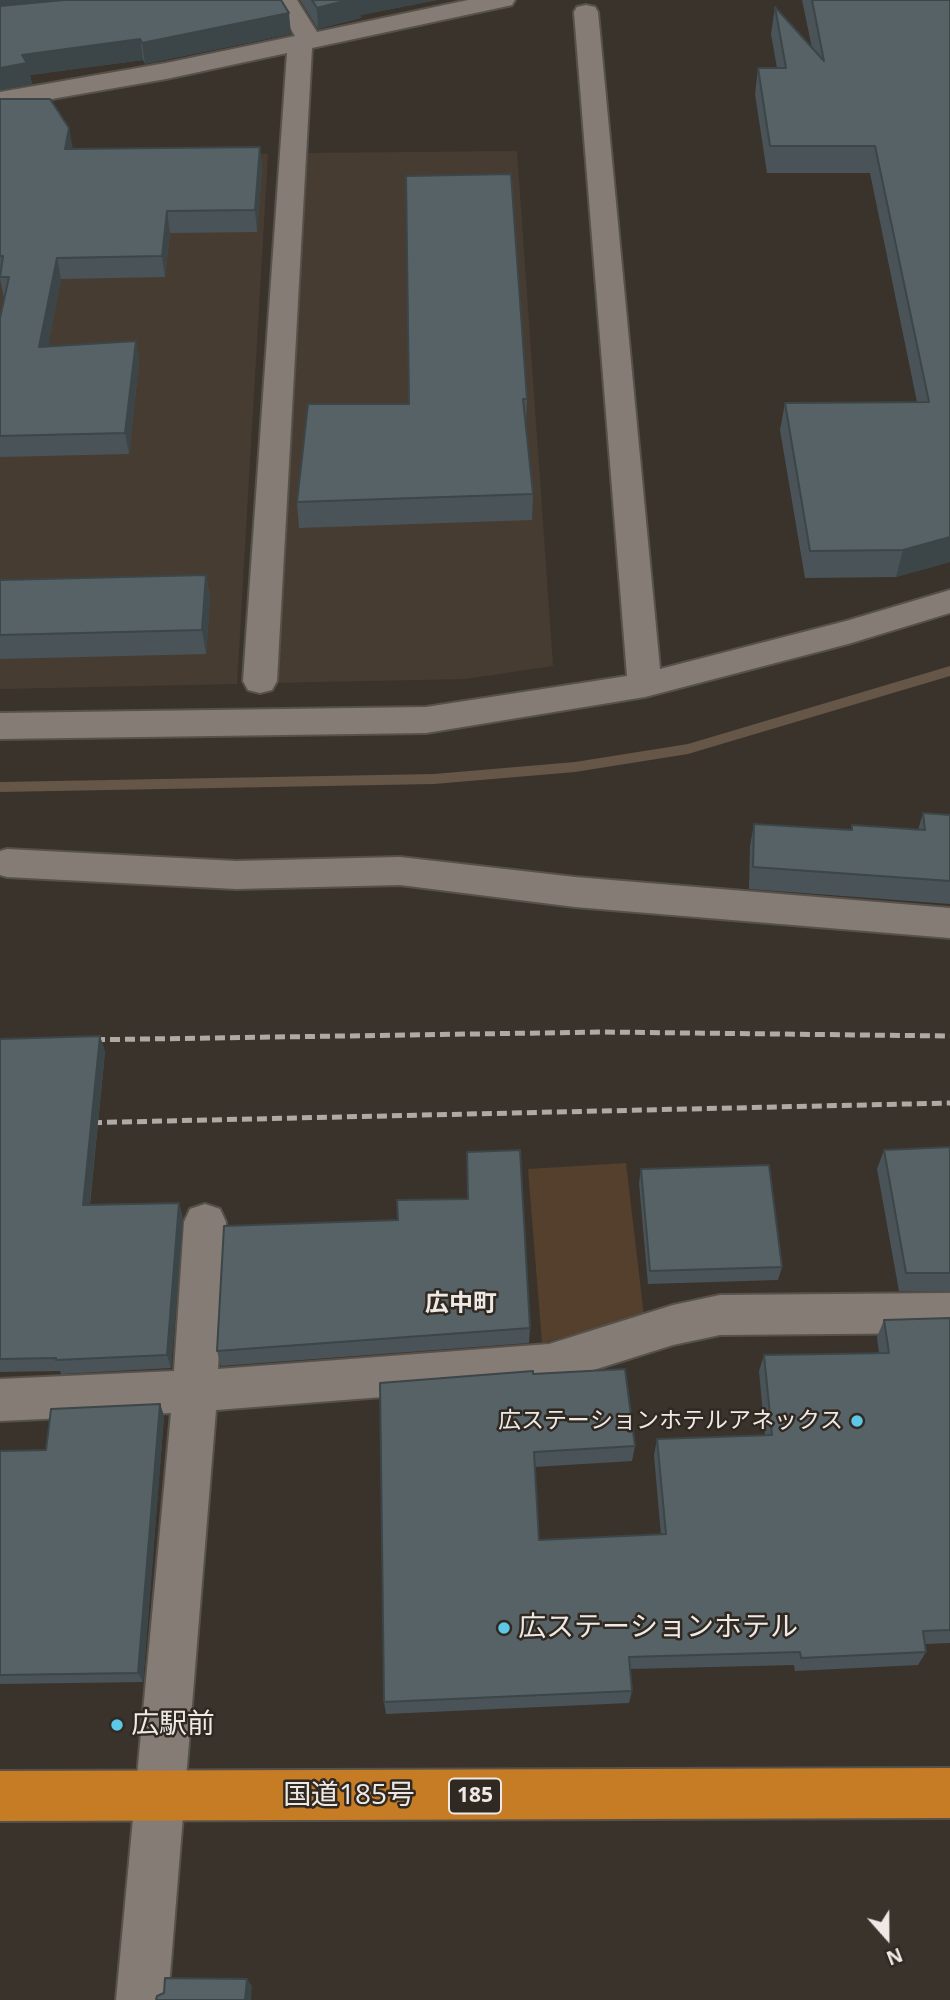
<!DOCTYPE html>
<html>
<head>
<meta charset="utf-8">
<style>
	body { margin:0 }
	#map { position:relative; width:950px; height:2000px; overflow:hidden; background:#3a332c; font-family:"Open Sans",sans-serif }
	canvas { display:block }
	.north { position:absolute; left:852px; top:1902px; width:70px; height:70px; -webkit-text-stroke:5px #302922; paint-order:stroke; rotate:159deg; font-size:19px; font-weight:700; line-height:28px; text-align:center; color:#eee9e5 }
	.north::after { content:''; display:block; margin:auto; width:24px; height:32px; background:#eee9e5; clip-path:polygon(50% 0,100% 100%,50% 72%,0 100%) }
</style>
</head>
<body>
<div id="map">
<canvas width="950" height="2000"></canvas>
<div class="north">N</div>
</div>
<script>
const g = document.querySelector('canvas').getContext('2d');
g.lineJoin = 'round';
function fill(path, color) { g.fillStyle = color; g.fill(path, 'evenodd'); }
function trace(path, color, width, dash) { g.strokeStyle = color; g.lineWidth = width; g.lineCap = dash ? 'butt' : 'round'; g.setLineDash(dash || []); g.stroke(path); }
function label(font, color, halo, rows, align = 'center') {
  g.font = font + ' "Open Sans","Noto Sans JP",sans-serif'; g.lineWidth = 5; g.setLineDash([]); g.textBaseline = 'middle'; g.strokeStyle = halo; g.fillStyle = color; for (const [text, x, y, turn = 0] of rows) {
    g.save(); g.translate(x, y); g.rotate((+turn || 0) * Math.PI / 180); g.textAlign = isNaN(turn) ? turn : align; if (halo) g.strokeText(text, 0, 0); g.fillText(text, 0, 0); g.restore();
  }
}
const built = new Path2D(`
	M517,151L553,666L465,679L271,683L306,153Z
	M268,154L237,684L0,689V158Z`);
const green = new Path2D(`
	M626,1163L644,1316L542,1343L528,1169Z`);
const stream = new Path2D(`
	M950,666V676L688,754L575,772L434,784L0,792V782L434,774L575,762L688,744Z`);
const minor = new Path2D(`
	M273,0H297L317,32L468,0H515L512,5L503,7L312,48L277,681L272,690L260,693L248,690L243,681L287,53L166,79L0,108V92L166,63L295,36Z
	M586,5L595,7L598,12L660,669L846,621L950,590V613L848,644L645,697L426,733L0,739V713L426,707L627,676L574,12L577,7Z
	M7,849L236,861L400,857L575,877L950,908V938L575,907L400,885L236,889L7,877L0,875V851Z
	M205,1204L220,1209L226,1222L218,1369L549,1344L673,1305L720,1295L950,1293V1333L720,1335L673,1345L549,1384L216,1410L168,2000H116L171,1413L0,1421V1379L174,1371L184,1222L190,1209Z`);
const highway = new Path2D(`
	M950,1768V1818L0,1821V1771Z`);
const rail = new Path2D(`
	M80,1040L604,1032L950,1036
	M77,1123L950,1103`);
const wall = new Path2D(`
	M0,0L291,34L145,64L143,60L30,75L32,84L0,90Z
	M300,0H437L361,15V18L318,29Z
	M802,0H950V562L896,577L805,578L780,430L785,403L917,402L870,173H767L755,94L758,68H777L771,34L775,7L812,48Z
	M0,99L73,149L260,147L262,168L257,232L170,233L165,277L61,279L48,346L136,341L139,363L129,454L0,457V318L4,298L0,279Z
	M527,399L526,426L533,494L532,520L299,528L297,502L409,404Z
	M206,575L210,599L206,654L0,659V580Z
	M923,813L950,815V904L749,889L750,846L754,824L851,830L852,825L918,830Z
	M100,1036L105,1052L90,1204L179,1203L183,1218L171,1368L61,1374L60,1371L0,1372V1039Z
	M950,1147V1291H899L877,1169L884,1150Z
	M467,1152L530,1328L529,1343L221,1366L217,1351L398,1220L468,1199Z
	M641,1169L782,1267L778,1280L648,1284L639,1183Z
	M950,1318V1643L925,1644L926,1652L918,1665L795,1671L794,1665L630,1669L632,1691L629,1703L386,1714L384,1702L533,1374L635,1446L632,1461L534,1467L539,1540L661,1535L654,1455L657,1439L765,1435L759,1371L764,1355L879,1353L877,1337L884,1320Z
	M160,1404L164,1416L143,1682L0,1684V1451L46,1450Z`);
const shadedWall = new Path2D(`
	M0,0H70L0,8Z
	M348,0H437L361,15V18L318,29L317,8Z
	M289,13L291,34L145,64L142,43Z
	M140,39L143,60L30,75L32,84L0,90V68L22,55Z
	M69,128L73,149H65Z
	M260,147L262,168L257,232L255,210Z
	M167,211L170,233L165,277L162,256Z
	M57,258L61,279L44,368L39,347Z
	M136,341L139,363L129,454L125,433Z
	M950,537V562L896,577L903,550Z
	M206,575L210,599L206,654L202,630Z
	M100,1036L105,1052L88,1219L83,1205Z
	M179,1203L183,1218L171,1368L167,1355Z
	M160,1404L164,1416L143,1682L138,1673Z
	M247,1979L252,1986L251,2000H245Z`);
const building = new Path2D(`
	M64,0H281L289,13L142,43L140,39L22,55L27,63L0,68V6Z
	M312,0H348L317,8Z
	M812,0H950V537L903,550L810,551L785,403L929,402L875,146H770L758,68H786L775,7L824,61Z
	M0,99H50L69,128L65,149L260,147L255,210L167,211L162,256L57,258L39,347L136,341L125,433L0,436V318L9,277H0L3,256H0Z
	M511,174L527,399H523L533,494L297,502L308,404H409L406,176Z
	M206,575L202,630L0,635V580Z
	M923,813L950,815V881L753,867L754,824L852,830V825L925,830Z
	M100,1036L83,1205L179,1203L167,1355L56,1360V1358L0,1359V1039Z
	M950,1147V1273H906L884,1150Z
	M520,1150L530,1328L217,1351L224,1226L398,1220L397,1200L468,1199L467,1152Z
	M769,1165L782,1267L650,1271L641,1169Z
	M950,1318V1630L923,1631L926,1652L801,1658L800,1652L629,1657L632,1691L384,1702L380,1383L533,1371V1374L625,1369L635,1446L534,1452L539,1540L666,1534L657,1439L772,1435L764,1355L889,1353L884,1320Z
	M160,1404L138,1673L0,1675V1451L46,1450L51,1409Z
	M165,1978L247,1979L245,2000H156L157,1996L164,1993Z`);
const markers = [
	[857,1421,7,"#5cc7e7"],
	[504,1628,7,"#5cc7e7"],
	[117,1725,7,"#5cc7e7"]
];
const shields = [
	[475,1796,52]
];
const shieldNames = [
	["185",475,1796]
];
const poiNames = [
	["広ステーションホテルアネックス",843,1421]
];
const neighbourhoodNames = [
	["広中町",461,1304]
];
const nearPoinames = [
	["広ステーションホテル",518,1628],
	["広駅前",131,1725]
];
const nearStreetnames = [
	["国道185号",349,1796]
];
fill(built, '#473c31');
fill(green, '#54402c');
fill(stream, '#655647');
trace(minor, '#56514a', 4);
trace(highway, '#56514a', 4);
fill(minor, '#857c75');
fill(highway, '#c67c24');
trace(rail, '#b0aaa5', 5, [10, 5]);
fill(wall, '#4a5458');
fill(shadedWall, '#3c4547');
fill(building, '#566266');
trace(building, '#3c4547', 2);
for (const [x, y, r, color] of markers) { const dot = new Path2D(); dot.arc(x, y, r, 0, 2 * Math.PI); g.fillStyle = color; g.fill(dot); trace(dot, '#302922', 2.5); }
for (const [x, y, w] of shields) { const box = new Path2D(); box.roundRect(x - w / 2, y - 17.5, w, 35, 5); g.fillStyle = '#302922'; g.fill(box); trace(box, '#eee9e5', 2); }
label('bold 21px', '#eee9e5', null, shieldNames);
label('23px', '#eee9e5', '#302922', poiNames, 'right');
label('bold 24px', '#eee9e5', '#302922', neighbourhoodNames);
label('28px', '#eee9e5', '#302922', nearPoinames, 'left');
label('28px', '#eee9e5', '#302922', nearStreetnames);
</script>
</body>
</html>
